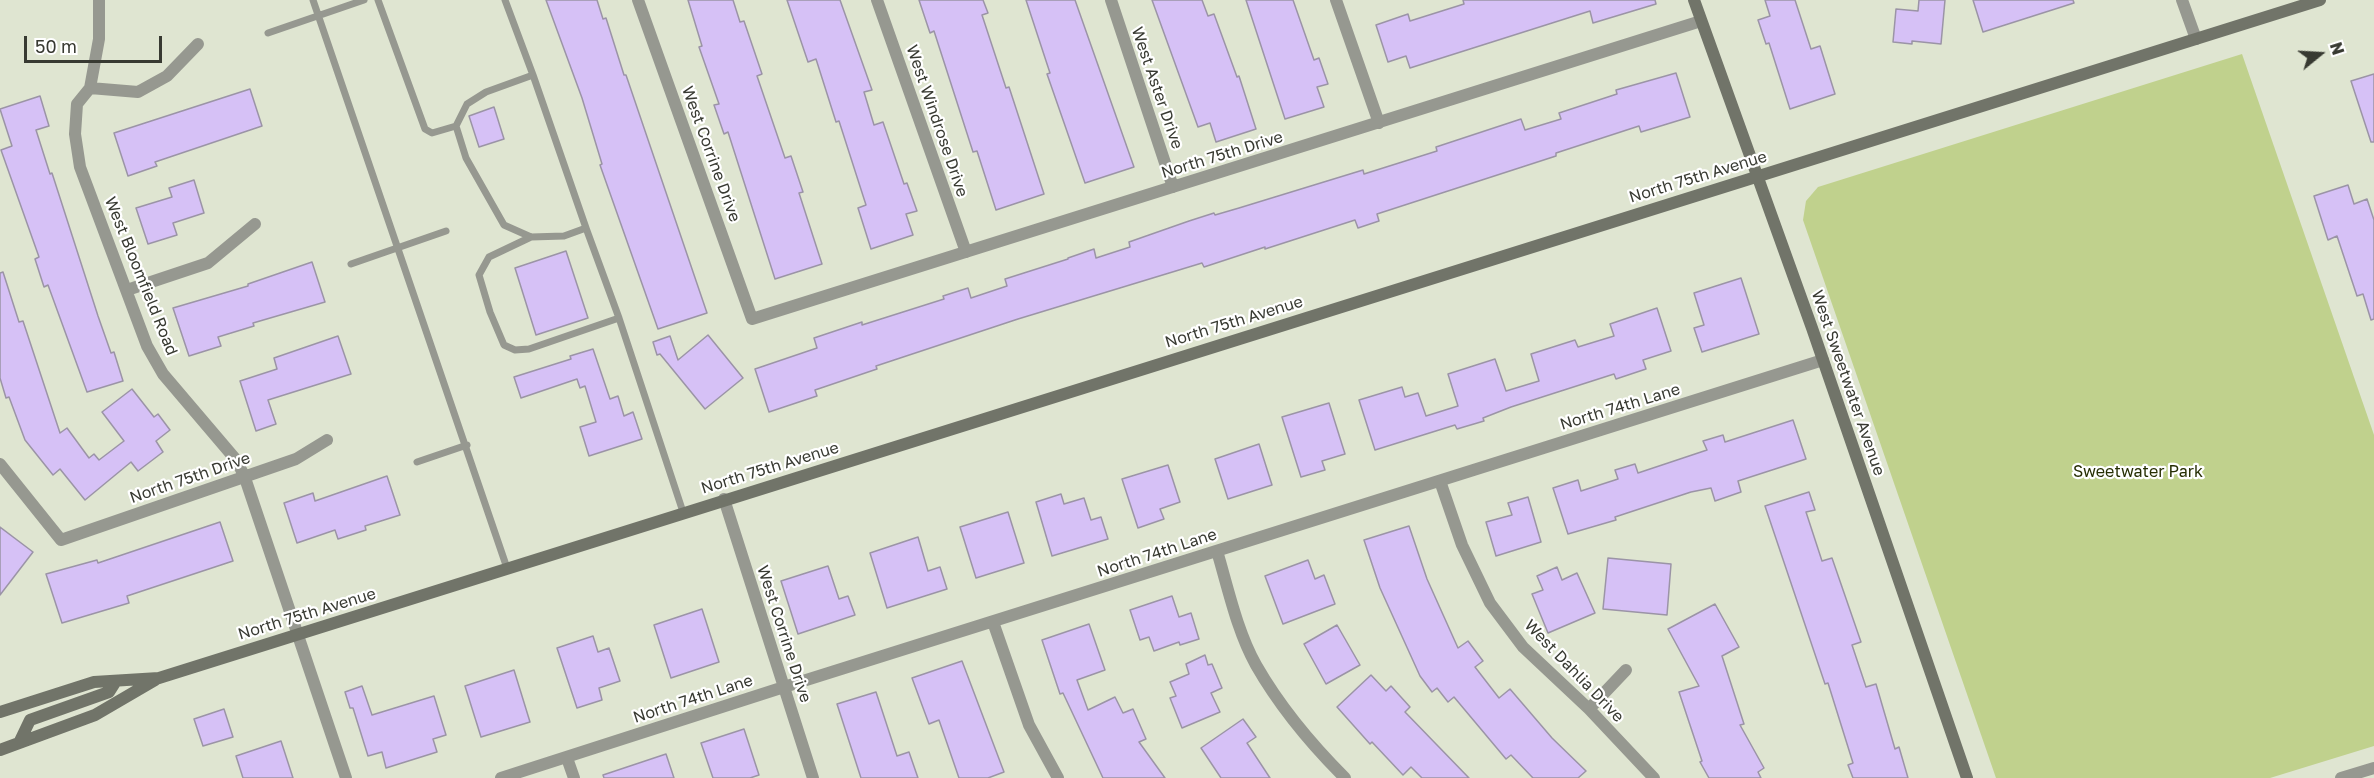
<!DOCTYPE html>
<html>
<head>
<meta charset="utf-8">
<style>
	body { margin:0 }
	#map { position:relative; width:2374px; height:778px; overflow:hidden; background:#dfe5d1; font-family:"Golos Text",sans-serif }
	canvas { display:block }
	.north { position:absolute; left:2290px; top:24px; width:60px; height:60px; -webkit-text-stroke:4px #fff; paint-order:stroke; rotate:72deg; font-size:16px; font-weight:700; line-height:24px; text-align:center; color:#383a32 }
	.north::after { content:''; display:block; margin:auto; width:21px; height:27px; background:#383a32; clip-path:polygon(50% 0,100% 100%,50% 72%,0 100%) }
	.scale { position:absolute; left:24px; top:36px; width:138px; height:27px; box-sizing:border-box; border:3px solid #383a32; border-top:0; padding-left:8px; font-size:18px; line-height:21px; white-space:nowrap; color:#383a32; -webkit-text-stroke:4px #fff; paint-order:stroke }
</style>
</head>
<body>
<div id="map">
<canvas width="2374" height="778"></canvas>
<div class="north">N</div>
<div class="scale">50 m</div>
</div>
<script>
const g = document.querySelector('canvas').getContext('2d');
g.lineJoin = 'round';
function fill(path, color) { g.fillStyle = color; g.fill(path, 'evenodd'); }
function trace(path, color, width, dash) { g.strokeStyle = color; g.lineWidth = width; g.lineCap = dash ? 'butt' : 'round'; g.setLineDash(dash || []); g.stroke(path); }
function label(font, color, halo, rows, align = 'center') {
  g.font = font + ' "Golos Text",sans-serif'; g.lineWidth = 4.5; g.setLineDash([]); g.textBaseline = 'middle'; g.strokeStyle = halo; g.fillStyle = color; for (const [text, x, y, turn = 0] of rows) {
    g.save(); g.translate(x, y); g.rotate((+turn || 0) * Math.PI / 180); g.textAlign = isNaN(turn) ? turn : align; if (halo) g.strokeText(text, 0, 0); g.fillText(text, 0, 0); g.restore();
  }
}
const green = new Path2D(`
	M2242,54L2374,435V746L2270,778H1996L1803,220L1806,201L1818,187Z`);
const building = new Path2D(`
	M546,0H597L603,19L606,18L624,75H626L707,313L658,329L600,165L602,164L582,98Z
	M688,0H733L740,22L744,21L762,74L757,76L785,158L791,156L803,192L799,193L822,264L775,279L728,132L724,134L714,105L719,104L699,47L702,46Z
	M787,0H840L872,90L864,92L874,125L883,122L904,184L907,183L917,211L906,214L913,235L871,249L858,208L866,205L839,121L836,122L816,59L808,62Z
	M919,0H983L988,13L982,15L1006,88L1009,87L1044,194L996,210L977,151L973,152L934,31L930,33Z
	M1026,0H1075L1134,167L1085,183L1047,74L1050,73Z
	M1152,0H1202L1208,16L1214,14L1237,77L1239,76L1256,129L1216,142L1210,123L1198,127Z
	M1246,0H1293L1314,60L1319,58L1328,84L1317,87L1324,107L1285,119Z
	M1463,0H1655L1656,4L1593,23L1590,11L1410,68L1406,56L1388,62L1376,25L1408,14L1410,21L1464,4Z
	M1765,0H1795L1811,49L1820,46L1835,94L1790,109L1769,43L1766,44L1758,20L1770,16Z
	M1919,0H1945L1941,44L1912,41V44L1893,42L1896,9L1918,11Z
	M1973,0H2073L2074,3L1983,32Z
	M1676,73L1690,117L1641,132L1639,126L1556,153V156L1377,214L1379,221L1358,228L1355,220L1265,249V247L1204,267L1202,263L1018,319L876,366L877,369L815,390L817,396L769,412L755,369L817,348L814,338L862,322V325L944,299L943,296L968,288L971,298L1007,286L1005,279L1068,259V258L1094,249L1096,258L1130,247L1129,242L1189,221L1214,213L1215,215L1239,208L1363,170L1364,174L1437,151L1436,147L1521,119L1525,130L1561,119L1559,113L1617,94L1616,90Z
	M2374,74V142H2371L2351,81Z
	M250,89L262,126L155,162L157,166L128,176L114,133Z
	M40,96L49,126L36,130L50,174L52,173L98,316L111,353L114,352L123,381L87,392L48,285L44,287L35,259L39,257L1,150L12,146L0,109Z
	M494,107L504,139L479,147L469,116Z
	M194,180L204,213L173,223L177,235L148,244L136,208L172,197L169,188Z
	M2348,185L2354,204L2367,199L2374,220V319L2371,320L2363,294L2357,296L2337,236L2328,240L2314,196Z
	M566,251L588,318L536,335L515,268Z
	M312,262L325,302L253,323L254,326L218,337L221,346L189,356L173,308L248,286V284Z
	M3,272L19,322L23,321L60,433L67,428L89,458L94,454L99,460L124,441L102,412L132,389L154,417L158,414L170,430L156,441L163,452L138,471L131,462L85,500L60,469L53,475L25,440L9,397L6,398L0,378V273Z
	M1741,278L1759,334L1702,352L1694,328L1704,325L1694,293Z
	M1657,308L1671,351L1643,360L1646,369L1616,379L1614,374L1511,407L1483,418L1484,421L1457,429L1455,425L1375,450L1359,400L1402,387L1405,397L1418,393L1426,416L1458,406L1448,374L1495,359L1506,391L1539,381L1531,354L1575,340L1578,347L1614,336L1610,324Z
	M708,335L743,378L705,409L660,354L657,355L653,342L670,336L678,360Z
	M338,336L351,374L268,400L276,424L256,431L240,381L277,369L274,358Z
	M593,349L610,399L618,396L624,416L633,412L642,439L589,456L580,427L596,422L585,386L580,388L577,379L521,398L514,377L571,359L570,356Z
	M1329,403L1345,454L1322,461L1325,470L1301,477L1282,417Z
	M1793,420L1806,459L1738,481L1741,492L1715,501L1711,488L1691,492L1615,517L1616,520L1568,534L1553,488L1578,480L1581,491L1618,479L1615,470L1635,464L1638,473L1707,450L1703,441L1723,435L1725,442Z
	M1259,444L1272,485L1228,499L1215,459Z
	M1168,465L1180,502L1160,509L1164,519L1138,528L1122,479Z
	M387,476L400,515L365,526L366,530L338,539L335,530L297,543L284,503L313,493L315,501Z
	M1809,492L1815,510L1806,512L1822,561L1832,558L1861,642L1852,645L1866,687L1876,684L1895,749L1899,747L1908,778H1853L1848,765L1853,763L1828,683L1825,684L1765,506Z
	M1061,494L1064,504L1084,498L1091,520L1101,517L1108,539L1052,556L1036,502Z
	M1528,497L1541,542L1496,556L1486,522L1512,515L1508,503Z
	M1008,512L1024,563L976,578L960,527Z
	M220,522L233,561L127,596L129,603L62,623L46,574L97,560L98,563Z
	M1409,526L1427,579L1458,648L1468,641L1483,661L1475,667L1499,698L1510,689L1552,738L1586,771L1578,778H1533L1511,755L1506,759L1454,697L1448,702L1437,688L1432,692L1420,676L1380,588L1364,540Z
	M0,527L33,552L0,595Z
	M918,537L928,571L940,567L947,589L887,608L870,553Z
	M1608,558L1671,564L1667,615L1603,609Z
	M1308,560L1315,579L1324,575L1335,604L1283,624L1265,576Z
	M828,566L839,599L848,596L855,615L798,634L781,581Z
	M1557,567L1562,580L1577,573L1595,613L1548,633L1532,594L1543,590L1537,576Z
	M1172,596L1179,617L1191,613L1199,639L1180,645L1179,642L1154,651L1149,637L1140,640L1130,610Z
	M1715,604L1739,647L1722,656L1744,724L1740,725L1764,768L1758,772L1761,778H1709L1700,762L1702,761L1679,692L1699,686L1668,629Z
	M702,609L719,662L671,678L654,625Z
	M1089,624L1105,670L1077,680L1088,710L1115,697L1123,713L1133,709L1146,739L1139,742L1165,778H1103L1063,693L1060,694L1042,640Z
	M1337,625L1360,665L1326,684L1304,644Z
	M593,636L598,652L609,648L620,681L599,688L602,700L577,708L557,648Z
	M1205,655L1208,665L1212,664L1222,688L1211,693L1220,712L1182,728L1170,698L1176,696L1170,682L1189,674L1186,664Z
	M962,661L1004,772L988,778H959L939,720L929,724L912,678Z
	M514,670L530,722L481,737L465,686Z
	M1371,675L1386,691L1391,686L1410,707L1405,712L1469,778H1422L1411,767L1403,775L1372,742L1370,744L1337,707Z
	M362,686L372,715L434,696L446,735L433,739L437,752L386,768L382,752L368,756L353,708H350L345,692Z
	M876,692L897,756L909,752L918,778H861L837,704Z
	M224,709L233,737L203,746L194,719Z
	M1243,719L1256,737L1247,743L1270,778H1221L1201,748Z
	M744,729L759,775L750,778H713L701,743Z
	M281,741L293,778H243L236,756Z
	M666,754L674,778H604L603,775Z`);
const lane = new Path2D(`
	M313,0L507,568
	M378,0L425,129L432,133L456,126
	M505,0L533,75L486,92L467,104L456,126L466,158L504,225L531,237L564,236L586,228L619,318L683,512
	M268,33L364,0
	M533,75L586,228
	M531,237L489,257L479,275L490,312L504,345L515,350L529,349L619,318
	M351,264L446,231
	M417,462L467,445`);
const street = new Path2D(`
	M99,0V39L90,88L77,104L75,134L80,167L147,346L163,374L237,461L245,478L346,778
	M638,0L752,319L1701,21
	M877,0L966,252
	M1111,0L1173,187
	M1336,0L1379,123
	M2182,0L2196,39
	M90,88L138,92L167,76L198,44
	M127,290L208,263L255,224
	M0,464L61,540L296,459L327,440
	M1440,481L1462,545L1490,603L1523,647L1589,709L1654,778
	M724,499L813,778
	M1217,551C1228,588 1237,631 1256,665C1280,707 1311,744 1345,778
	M993,622L1029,725L1058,778
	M1589,709L1626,670
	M567,758L574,778
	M501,778L784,687L1823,360
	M2341,778L2374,768`);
const secondary = new Path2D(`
	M1694,0L1812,328L1967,778
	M0,712L94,682L159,678L2320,0
	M19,743L30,720L109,692L116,681
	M0,750L95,715L155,680`);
const streetNames = [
	["West Aster Drive",1157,88,71],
	["West Windrose Drive",937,121,71],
	["West Corrine Drive",711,154,70],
	["North 75th Drive",1222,155,-17],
	["North 75th Avenue",1698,177,-17],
	["West Bloomfield Road",141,276,68],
	["North 75th Avenue",1234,322,-17],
	["West Sweetwater Avenue",1848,383,71],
	["North 74th Lane",1620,407,-17],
	["North 75th Avenue",770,468,-17],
	["North 75th Drive",190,478,-19],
	["North 74th Lane",1157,553,-18],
	["North 75th Avenue",307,614,-17],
	["West Corrine Drive",784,634,72],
	["West Dahlia Drive",1574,671,46],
	["North 74th Lane",693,699,-18]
];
const parkNames = [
	["Sweetwater Park",2138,472]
];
fill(green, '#c0d18d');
fill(building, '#d6c1f6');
trace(building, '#9b94a6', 1.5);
trace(lane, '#969890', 7);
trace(street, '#969890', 12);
trace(secondary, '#717469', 12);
label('16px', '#383a32', '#fff', streetNames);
label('16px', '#262e03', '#fff', parkNames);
</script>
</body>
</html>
